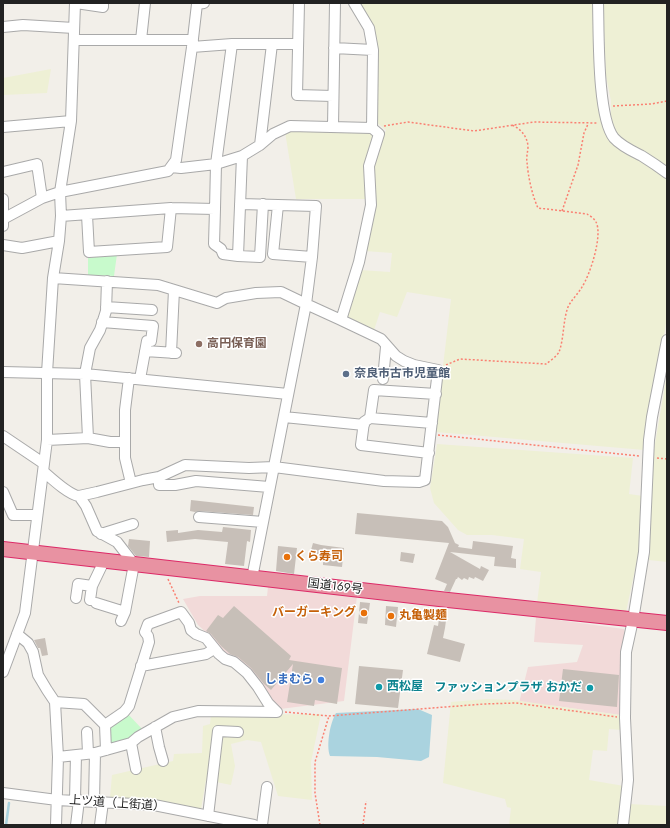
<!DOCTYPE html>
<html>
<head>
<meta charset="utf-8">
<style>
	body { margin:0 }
	#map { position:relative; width:670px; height:828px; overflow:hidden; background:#f2efe9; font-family:Jost,sans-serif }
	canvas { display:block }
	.frame { position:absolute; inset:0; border:4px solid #222; pointer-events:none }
</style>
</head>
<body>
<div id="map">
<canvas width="670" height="828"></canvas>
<div class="frame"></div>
</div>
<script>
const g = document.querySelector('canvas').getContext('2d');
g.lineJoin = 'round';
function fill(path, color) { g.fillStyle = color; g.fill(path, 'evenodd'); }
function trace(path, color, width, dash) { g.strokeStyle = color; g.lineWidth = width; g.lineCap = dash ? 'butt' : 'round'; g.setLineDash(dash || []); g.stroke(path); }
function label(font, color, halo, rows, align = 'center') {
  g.font = font + ' Jost,"Noto Sans JP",sans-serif'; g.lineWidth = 3; g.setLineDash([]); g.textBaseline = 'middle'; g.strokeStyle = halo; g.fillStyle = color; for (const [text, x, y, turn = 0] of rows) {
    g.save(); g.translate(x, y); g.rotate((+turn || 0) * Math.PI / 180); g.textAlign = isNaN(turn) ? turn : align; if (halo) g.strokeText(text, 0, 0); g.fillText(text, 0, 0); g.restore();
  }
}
const commercial = new Path2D(`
	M268,587L357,596L344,701L280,709L225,655L209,635L198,625L183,599L200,596H267Z
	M536,617L624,629L625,635L621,670L620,715L556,706L519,703L528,667L577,662L583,645L534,642Z`);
const farmland = new Path2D(`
	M360,3H594L606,133L667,179V316L659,371L644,450L436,432L443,366L451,299L407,292L397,317L380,312L373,333L346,318L360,270L390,272L392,253L365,251L374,164L386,130L376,122L373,26Z
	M603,3H667V168L617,135L611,117V101L606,76Z
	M51,69L47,93L3,95V78Z
	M288,130L371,131L375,137L366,165L365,199H296L285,132Z
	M667,374V562L649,560L653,455Z
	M437,444L633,458L629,494L643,496L639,551L626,612L537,603L541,572L520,569L524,539L492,535H467L458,530L434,503L430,488Z
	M487,699L513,700L620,715L621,730L609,729L607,751L593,750L589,780L624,786L619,825H509L511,808L507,807L505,799L443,783L451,702Z
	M321,714L311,762L312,800L278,796L261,742L247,740L231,744L235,766L231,785L206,780L201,809L157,801L110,798L112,775L173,761L174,754L202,753L203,726L210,724L211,715Z
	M629,804L667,806V825H626Z`);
const park = new Path2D(`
	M117,254L114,276L88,275V258Z
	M127,713L143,730L125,743H110V727Z`);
const water = new Path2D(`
	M418,709L432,715L429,757L421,761L377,757L330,756C326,745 330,723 336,713Z`);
const stream = new Path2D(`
	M6,825L9,803`);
const building = new Path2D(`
	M191,500L254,507L253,515L200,511L195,512L190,511Z
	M357,513L442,521L448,527L455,543L459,545L458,547L472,549L473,541L513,546L511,558L516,559V568L494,566L495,557L450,552L480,569L481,566L489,570L483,581L475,577L474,579L469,577L468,580L464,578L462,580L458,577L457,579H456L450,592L444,591L447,584L435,579L449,543L355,534Z
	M223,527L251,530L250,542L247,541L244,566L225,564L228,542L195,539L167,542L166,531L178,530V533L198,530L222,532Z
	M129,539L150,541L149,557L136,556L128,546Z
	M313,543L321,545L344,548L342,567L323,565V561L309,557Z
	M278,546L297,548L294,574L276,571Z
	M401,552L415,554L413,563L400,561Z
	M360,602L370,603L367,624L358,623Z
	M234,606L291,656L289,660L342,668L337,704L315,700L314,706L287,702L293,664L271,690L264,684L251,668L238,657L230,654L221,646L211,634L206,631L218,615L223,618Z
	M386,606L398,607L396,627L385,625Z
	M440,612L447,613L445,628L443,638L465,644L460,662L427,654L434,625L438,626Z
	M45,638L48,655L42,656L40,648H38L34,640Z
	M359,666L403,670L398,708L355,704Z
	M563,669L619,675L617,707L559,701Z`);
const path = new Path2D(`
	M613,106L651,104L667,101
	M384,126L408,122L474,131L534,122L598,123
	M562,211L578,165L584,133L588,124
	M446,365L460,359L546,364C550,361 557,356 559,352C564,339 563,320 568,307C572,299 578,294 582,287C590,275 603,235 596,222C594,218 590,216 587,214L538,208C532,195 528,176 527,162C526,157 528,152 528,146C527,136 521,129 512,125
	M438,435L639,456
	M657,458L667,459
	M168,579L179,603
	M285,712L329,716L484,704L516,703L617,717
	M320,825L315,793V762L329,716
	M363,825L366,801`);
const minor = new Path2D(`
	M76,3L103,7V3
	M299,3L297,95L333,96
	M598,3C599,32 597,117 614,138C621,146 632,151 642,156C650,161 659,167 667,173
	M3,27L23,25L74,28
	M75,40H193
	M141,40L145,3
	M192,47L232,44H298
	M334,48L373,50
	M3,127L71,121
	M333,127L335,3
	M260,145L272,44
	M171,167L181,168L216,164L242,156L260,145L273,134L290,126L372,128
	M3,172L37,164L42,198
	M3,199V226
	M240,204L278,205
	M215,209L216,164L232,44
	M87,215L89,252L167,247L171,208
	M61,216L171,208L215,209L214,244L221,249L223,254L238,256L242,156
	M3,219L42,198L60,192L168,171L176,160L192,47L197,4L204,3
	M3,245L22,248L59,241
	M238,256L260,257L263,204
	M53,278L158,285L217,303L226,298L256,293L281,292L306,304L312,257L316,206L278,205L273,254L312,257
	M106,307L152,310
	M102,322L153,326L151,341H147L140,379
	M145,351L176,353
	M171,353L174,290
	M3,372L85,374L288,394
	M129,378L125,410V458L131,483
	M383,379L386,347
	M284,417L364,425
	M370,418L432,423
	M3,436L43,463
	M88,438L85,374L90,348L100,330L106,311L107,281
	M47,440L88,438L110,442H125
	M429,453L361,445L364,422L370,418L374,390L436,394
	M43,471C51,478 69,495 79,496L86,506L97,531L117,542L134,564L125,612L121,621
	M159,477V485H175L196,481L269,487
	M3,492L13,515H37
	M79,496L97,492L143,480L159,477L185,465L249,468L274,467L384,481L419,482L425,480L438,370L414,365L404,361L396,356L381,339L341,320
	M199,517L263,522
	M101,534L133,524
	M252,578L306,304L341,320L359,262L371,205L369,166L379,134L372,128L373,50L369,28L354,3
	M76,598L78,584L92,586
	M90,600L92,586L104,561
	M96,603L125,612
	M17,634L28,643L33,652L38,675L47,690L55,702L58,757L56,825
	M141,666L206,654L214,649
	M3,672L25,613L47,440V373L53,278L59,241L61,216L60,192L71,121L75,3
	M55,702L84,704L105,725L106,750
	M105,725L124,712L129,706L149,642L148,636L145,632L148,624L181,612L189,623L191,630L196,634L206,638L219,654L225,659L234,662L247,673L258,687L268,703L277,712
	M155,727L159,747L163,761
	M87,732L88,753
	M131,743L136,769
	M58,757L95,753L131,743L138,737L173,717L198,711L277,712
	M3,793L57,800L154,805L254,825
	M75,800L76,755
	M94,801L95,753
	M208,816L218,731L238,732
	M76,825L79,800
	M100,825L103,802
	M262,825L267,787
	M623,825L628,780L625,718L626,652L633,620L644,552L649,440L652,417L667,340`);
const highway = new Path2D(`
	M3,549L448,600L667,623`);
const markers = [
	[199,344,4,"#8d6e63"],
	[346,374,4,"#5c6f8a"],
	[287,557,4,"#e8710a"],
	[364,613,4,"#e8710a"],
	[391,616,4,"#e8710a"],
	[321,680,4,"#3f7fe0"],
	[379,687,4,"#0f9aa8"],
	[590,688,4,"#0f9aa8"]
];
const educationNames = [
	["高円保育園",207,344]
];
const serviceNames = [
	["奈良市古市児童館",354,374]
];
const foodNames = [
	["くら寿司",295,557],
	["バーガーキング",356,613,"right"],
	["丸亀製麺",399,616]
];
const streetNames = [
	["国道169号",335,587,7],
	["上ツ道（上街道）",117,804,4]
];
const shopNames = [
	["しまむら",313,680]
];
const cultureNames = [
	["西松屋",387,687],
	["ファッションプラザ おかだ",582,688,"right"]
];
fill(commercial, '#f2dad9');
fill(farmland, '#eef0d5');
fill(park, '#c8facc');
fill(water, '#aad3df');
trace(stream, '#aad3df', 2.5);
fill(building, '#c7bfb8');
trace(minor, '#a9a9a9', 12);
trace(highway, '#dc2a67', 16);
trace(path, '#fa8072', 1.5, [2, 2]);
trace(minor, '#fff', 10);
trace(highway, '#e892a2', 14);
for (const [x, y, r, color] of markers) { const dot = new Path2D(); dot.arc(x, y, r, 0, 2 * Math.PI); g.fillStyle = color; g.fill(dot); trace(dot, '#fff', 1.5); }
label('bold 12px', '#785e54', '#fff', educationNames, 'left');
label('bold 12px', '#4e5e75', '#fff', serviceNames, 'left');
label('bold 12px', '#c56008', '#fff', foodNames, 'left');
label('12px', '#222', '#fff', streetNames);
label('bold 12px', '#366cbe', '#fff', shopNames, 'right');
label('bold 12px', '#0d838f', '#fff', cultureNames, 'left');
</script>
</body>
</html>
